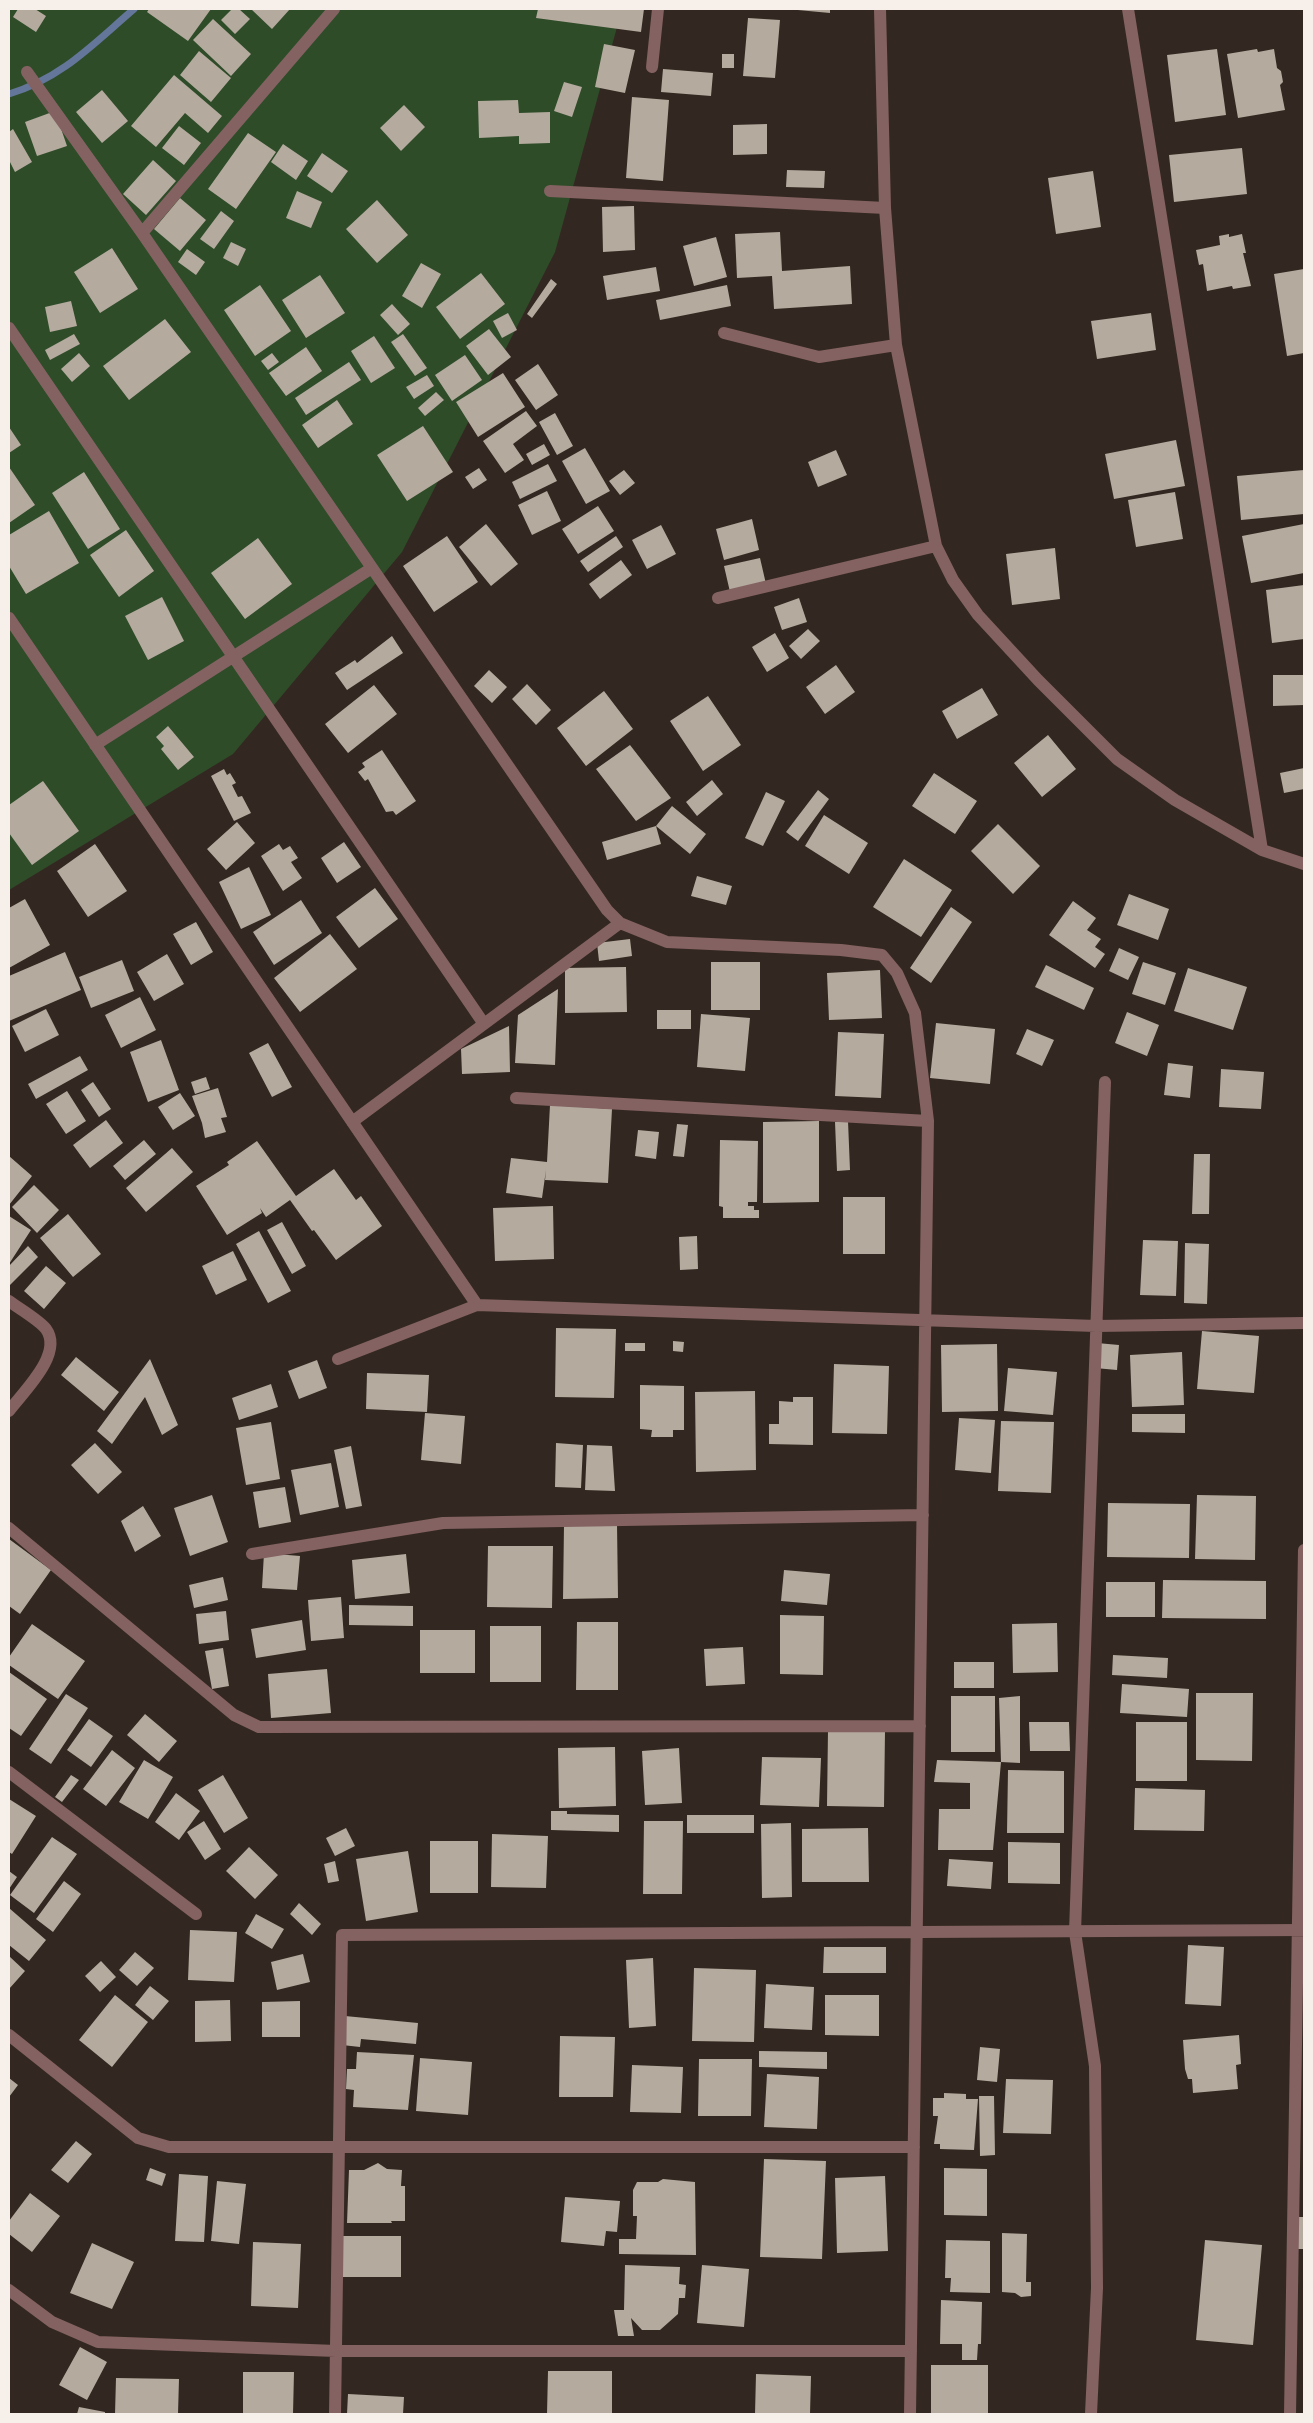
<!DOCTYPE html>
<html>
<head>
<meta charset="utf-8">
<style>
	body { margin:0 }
	#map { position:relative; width:1313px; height:2423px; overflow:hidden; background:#332821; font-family:Mulish,sans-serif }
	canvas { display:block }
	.frame { position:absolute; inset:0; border:10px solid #f7efea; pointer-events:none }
</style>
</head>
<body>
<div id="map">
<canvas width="1313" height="2423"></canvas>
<div class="frame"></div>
</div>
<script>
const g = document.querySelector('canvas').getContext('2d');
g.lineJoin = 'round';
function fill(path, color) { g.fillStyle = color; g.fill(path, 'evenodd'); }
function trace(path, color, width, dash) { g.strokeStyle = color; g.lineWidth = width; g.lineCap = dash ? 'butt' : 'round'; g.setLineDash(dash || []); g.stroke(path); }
const green = new Path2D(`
	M9,9H622L555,252L402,552L233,754L9,890Z`);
const stream = new Path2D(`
	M9,94C62,78 93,44 134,9`);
const building = new Path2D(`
	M18,9H35L46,16L36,32L13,17Z
	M149,9H211L188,41L147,12Z
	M232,9H239L250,19L235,34L221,20Z
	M251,9H290L272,29Z
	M538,9H644L641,32L536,18Z
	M787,9H830V13Z
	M748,18L780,20L775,78L743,76Z
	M213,19L251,54L231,76L193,40Z
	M604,44L635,50L625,93L595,87Z
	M1217,49L1226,115L1175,122L1167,55Z
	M1257,49L1258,52L1274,49L1277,68L1281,71L1283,82L1280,85L1285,110L1238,118L1227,54Z
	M199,51L231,78L211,102L180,75Z
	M722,54H734V68H722Z
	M663,69L713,73L711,96L661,92Z
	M174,75L222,116L208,133L185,113L156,147L131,126Z
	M564,82L582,87L572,117L554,111Z
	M102,90L128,121L102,143L76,112Z
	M632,97L669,100L663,181L626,178Z
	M518,100L519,113L550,112V143L519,144V136L479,138L478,101Z
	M404,105L425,127L401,151L380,128Z
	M55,111L67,146L37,156L25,122Z
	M767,124V154L733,155V125Z
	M179,126L201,143L184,165L162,148Z
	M13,129L32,162L15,172L9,160V132Z
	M248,133L276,152L236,209L208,189Z
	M283,144L308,161L296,180L271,162Z
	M1242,148L1247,194L1174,202L1169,155Z
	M322,153L348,171L332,193L307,176Z
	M153,160L176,181L146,215L123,194Z
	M787,170L825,171L824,188L786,187Z
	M1093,171L1101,227L1056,234L1048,178Z
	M297,191L322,202L311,228L286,218Z
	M180,198L206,220L180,251L154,229Z
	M377,200L408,235L377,263L346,229Z
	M634,206L635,250L603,252L602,207Z
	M221,211L234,221L214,249L200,239Z
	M780,232L782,271L850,266L852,304L774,309L772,276L737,278L735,234Z
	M1229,234V237L1242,234L1246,253H1243L1251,286L1233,289L1232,286L1207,291L1203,264L1199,265L1196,250L1220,245L1219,236Z
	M716,237L727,277L694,286L683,246Z
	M231,242L246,249L238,266L223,258Z
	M112,248L138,289L100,313L74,272Z
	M187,249L205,262L196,275L178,262Z
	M421,263L441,274L422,308L402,296Z
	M656,267L660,291L607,300L603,276Z
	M1304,269V353L1287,356L1274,274Z
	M481,273L505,304L460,339L436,307Z
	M320,275L345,313L306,338L282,300Z
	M551,279L557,284L532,318L527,314Z
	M260,285L291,331L255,356L224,310Z
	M727,285L731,306L660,320L656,300Z
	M71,301L77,326L50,332L45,307Z
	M392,304L410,324L398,335L380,315Z
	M508,313L517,330L502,338L493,321Z
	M1151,313L1156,350L1097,359L1091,321Z
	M165,319L191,352L129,400L103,366Z
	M489,329L511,357L488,375L466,346Z
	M74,334L80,344L50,360L45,350Z
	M403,334L427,368L415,376L391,342Z
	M374,336L395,368L371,383L351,351Z
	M306,347L322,371L286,396L269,373Z
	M79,353L90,366L72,382L61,369Z
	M272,353L279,362L268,370L261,361Z
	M465,355L482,380L452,401L435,375Z
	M349,362L361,380L306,415L295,398Z
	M538,364L558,395L536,410L515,380Z
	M503,373L525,407L478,437L456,402Z
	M427,375L434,386L414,399L406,387Z
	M436,392L444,400L425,416L418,408Z
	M337,400L353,424L318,448L302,425Z
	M526,411L537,426L513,444L524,460L505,473L483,441Z
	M555,413L573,446L557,455L539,422Z
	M423,426L453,472L407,501L377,455Z
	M9,427L21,445L9,453Z
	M1176,440L1185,486L1114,499L1105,454Z
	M544,444L550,455L532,465L526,454Z
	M585,448L610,491L586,504L562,461Z
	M836,450L847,475L818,487L808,462Z
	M548,464L557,481L520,499L512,482Z
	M9,467L35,505L9,523Z
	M479,468L487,480L473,489L465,477Z
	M624,470L635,483L620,495L609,481Z
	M1304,470V514L1241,520L1237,476Z
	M84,472L120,529L88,549L52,493Z
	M547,491L561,521L532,535L518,505Z
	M1175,492L1183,539L1136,547L1128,500Z
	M598,506L614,531L578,554L562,529Z
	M49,511L79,563L26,594L9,566V535Z
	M752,519L759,550L724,560L716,529Z
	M486,524L518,564L491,586L459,547Z
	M1304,524V573L1251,583L1242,536Z
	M661,525L676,554L647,569L632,540Z
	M126,530L154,571L119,597L90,555Z
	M447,536L478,582L434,612L403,566Z
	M616,536L623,547L588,572L580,561Z
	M258,538L292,584L245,619L211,573Z
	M1055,548L1060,599L1012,605L1006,554Z
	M760,558L766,584L730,592L724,566Z
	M621,560L632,575L600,599L589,584Z
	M1304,585V639L1272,643L1266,590Z
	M162,597L184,641L148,660L125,616Z
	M799,598L807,622L782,630L774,607Z
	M808,629L820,641L801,659L789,646Z
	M775,633L789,658L767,672L752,647Z
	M392,636L403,653L347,690L335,673L355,660L357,663Z
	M836,665L855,692L825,714L806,687Z
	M489,670L507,687L492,703L474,686Z
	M1273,675H1304V705L1273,706Z
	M527,684L551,710L536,725L512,699Z
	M374,685L397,714L348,753L325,724Z
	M982,688L998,715L957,739L942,711Z
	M604,691L633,729L586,766L557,728Z
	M708,696L741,745L703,771L670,721Z
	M168,726L194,757L178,770L161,749L164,746L156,737Z
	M1048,735L1076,769L1042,797L1014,763Z
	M630,745L671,798L636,821L596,769Z
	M382,750L416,801L396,815L393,811L386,812L368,779L365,781L358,772L365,767L362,763Z
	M1304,768V789L1284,793L1280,773Z
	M224,769L227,775L230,773L236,783L232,785L238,797L242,796L251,813L234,821L211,776Z
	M934,773L977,801L955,834L912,806Z
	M712,780L723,794L697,816L686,802Z
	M43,781L79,831L32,865L9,833V805Z
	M818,790L829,799L798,841L786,832Z
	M766,792L785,801L763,846L745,838Z
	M672,806L706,834L690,854L656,826L661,844L607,860L602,842L656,826Z
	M824,815L868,843L849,874L805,846Z
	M237,822L255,843L226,870L207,849Z
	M998,824L1040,866L1013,894L971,851Z
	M344,842L361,867L337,883L321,858Z
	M95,844L127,891L88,917L57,871Z
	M279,844L283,850L290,846L298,858L291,862L302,878L283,891L261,856Z
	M904,859L952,890L921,937L873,907Z
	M249,867L271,915L241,929L219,882Z
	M697,876L732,886L726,905L691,896Z
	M375,888L398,919L359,948L336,917Z
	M1129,894L1169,909L1158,940L1117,925Z
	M25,899L50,945L9,968V908Z
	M301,900L322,933L274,965L253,932Z
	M1073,901L1096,918L1087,930L1101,939L1095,947L1105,954L1095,968L1049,935Z
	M951,907L972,922L931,983L910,968Z
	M196,922L213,952L191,965L173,934Z
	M330,934L357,969L300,1012L274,978Z
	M630,939L632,956L599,961L597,943Z
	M1119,948L1139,957L1128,980L1109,971Z
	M65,952L81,990L9,1021V976Z
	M167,954L184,984L154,1001L137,972Z
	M122,960L134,991L91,1008L79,977Z
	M711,962H760V1010H711Z
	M1143,962L1176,973L1165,1005L1132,994Z
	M1046,965L1094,988L1084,1010L1035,987Z
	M626,967L627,1012L565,1013V968Z
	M1188,968L1247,987L1233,1030L1174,1011Z
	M880,970L882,1018L829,1020L827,973Z
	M558,989L555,1065L515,1063L518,1015Z
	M140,997L156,1030L121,1048L105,1015Z
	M46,1009L59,1035L25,1052L12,1026Z
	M657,1010H691V1029H657Z
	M1127,1012L1159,1025L1147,1056L1115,1043Z
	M701,1014L750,1018L745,1071L697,1067Z
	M936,1023L995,1029L990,1084L930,1078Z
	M509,1026L510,1072L462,1074L461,1049Z
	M1027,1029L1054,1040L1042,1066L1016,1054Z
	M838,1032L884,1034L881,1098L835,1096Z
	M161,1040L179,1090L148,1102L130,1052Z
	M268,1043L292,1087L272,1097L249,1053Z
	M80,1056L88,1070L36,1099L28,1084Z
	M1168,1063L1193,1066L1190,1098L1164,1095Z
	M1221,1069L1264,1072L1261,1109L1219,1107Z
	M206,1077L210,1089L195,1094L191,1082Z
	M93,1082L111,1109L99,1117L81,1090Z
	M218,1088L227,1117L221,1118L226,1132L205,1138L202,1123L192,1096Z
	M67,1091L86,1121L66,1134L46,1104Z
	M180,1093L195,1116L173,1130L158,1107Z
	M550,1105L612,1109L608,1183L545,1180L546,1170L542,1198L506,1193L511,1158L547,1162Z
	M106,1120L123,1143L90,1168L73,1145Z
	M819,1121V1202L763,1203V1122Z
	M848,1121L850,1170L837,1171L835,1122Z
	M677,1124L688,1125L684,1157L673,1156Z
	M638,1130L659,1132L656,1159L635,1156Z
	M144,1140L156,1154L125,1180L113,1166Z
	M720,1140L758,1141L757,1202H748V1206H754V1210H759V1218H723V1207L719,1206Z
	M257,1141L296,1196L334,1169L356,1200L361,1196L382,1226L336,1260L314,1230L312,1231L290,1200L266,1217L260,1208L262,1213L227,1235L196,1186L229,1165L227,1162Z
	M172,1148L193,1172L146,1212L126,1188Z
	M1194,1154H1210L1209,1214H1192Z
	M9,1156L32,1176L9,1205Z
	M34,1185L59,1210L37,1233L12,1207Z
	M843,1197H885V1254H843Z
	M553,1206L554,1259L495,1261L493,1208Z
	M68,1214L101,1254L73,1277L40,1238Z
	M9,1216L31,1230L9,1264Z
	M282,1222L306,1266L292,1274L267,1230Z
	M259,1231L291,1291L268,1303L236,1244Z
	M697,1236L698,1269L680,1270L679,1237Z
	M1143,1240L1178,1241L1176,1296L1140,1295Z
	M1185,1243L1209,1244L1207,1304L1184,1303Z
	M28,1246L38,1257L10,1285L9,1266Z
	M233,1251L247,1280L216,1295L202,1266Z
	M46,1266L66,1283L44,1309L24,1291Z
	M556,1328L616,1329L614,1398L555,1397Z
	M1202,1331L1259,1336L1254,1393L1197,1389Z
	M673,1341L684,1342L683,1352L673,1351Z
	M625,1343H645V1351H625Z
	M1097,1343L1119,1345L1117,1370L1095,1368Z
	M997,1344L998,1411L942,1412L941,1345Z
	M1182,1352L1184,1405L1132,1407L1130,1355Z
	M76,1357L119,1392L104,1411L61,1375Z
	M150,1359L178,1425L162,1435L145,1397L112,1444L97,1431Z
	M317,1360L327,1388L299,1399L288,1371Z
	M834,1364L889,1366L887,1434L832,1433Z
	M1008,1368L1057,1372L1053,1415L1004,1411Z
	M367,1373L429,1375L427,1412L366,1409Z
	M271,1384L278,1407L239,1420L232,1398Z
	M640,1385L684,1386V1430H673V1437H651L652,1430L640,1429Z
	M755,1391L756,1470L696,1472L695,1392Z
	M793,1397H813V1445L769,1444V1424H779V1401L793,1402Z
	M425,1413L465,1416L461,1464L421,1460Z
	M1132,1414H1185V1433L1132,1432Z
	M959,1418L995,1420L991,1473L955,1470Z
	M1001,1421L1054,1422L1051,1493L998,1491Z
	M271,1422L280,1479L246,1485L236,1428Z
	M95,1443L122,1472L98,1494L71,1465Z
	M556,1443L583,1445L581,1488L555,1487Z
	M587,1445L612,1446L615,1491L585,1490Z
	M351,1446L362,1506L346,1509L334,1450Z
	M331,1463L339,1507L300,1515L291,1470Z
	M285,1487L291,1522L259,1528L253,1492Z
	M212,1495L228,1542L190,1556L174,1508Z
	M1197,1495L1256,1496L1255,1560L1195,1559Z
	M1108,1503L1190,1504L1189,1558L1107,1557Z
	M143,1506L161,1536L135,1552L121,1521Z
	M617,1524L618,1598L563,1599L564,1525Z
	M9,1539L51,1570L20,1614L9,1606Z
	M488,1546H553L552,1608L487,1607Z
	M264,1553L300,1556L297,1590L262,1588Z
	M406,1554L410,1593L355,1599L352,1560Z
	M784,1570L830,1574L827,1605L781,1601Z
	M223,1577L228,1600L194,1608L189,1585Z
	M1163,1580L1266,1581V1619L1162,1618Z
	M1106,1582H1155V1617H1106Z
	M341,1597L344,1638L311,1641L308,1600Z
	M349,1605L413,1606V1626L349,1625Z
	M226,1611L229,1640L199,1644L196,1614Z
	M780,1615L824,1616L823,1675L780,1674Z
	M302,1620L306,1650L256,1658L251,1629Z
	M577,1622H618V1690H576Z
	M1057,1623L1058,1672L1013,1673L1012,1624Z
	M32,1624L85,1661L58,1699L9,1665V1657Z
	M490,1626H541V1682H490Z
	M420,1630H475V1673H420Z
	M743,1647L745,1684L706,1686L704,1649Z
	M223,1648L229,1686L212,1689L205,1651Z
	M1113,1655L1168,1658L1167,1678L1112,1675Z
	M954,1662H994V1688H954Z
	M327,1669L331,1713L271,1718L268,1674Z
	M9,1672L47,1699L21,1736L9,1728Z
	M1122,1684L1189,1689L1187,1717L1120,1713Z
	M1196,1693H1253L1252,1761L1196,1760Z
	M66,1694L88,1708L51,1764L29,1749Z
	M951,1696H995V1752H951Z
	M1020,1696V1763L1001,1762L999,1698Z
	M145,1714L177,1741L159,1762L127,1735Z
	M89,1719L113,1736L91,1767L67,1750Z
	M1029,1722H1069L1070,1751H1030Z
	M1136,1722H1187V1781H1136Z
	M828,1730L885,1731L884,1807L827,1806Z
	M615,1747L616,1806L559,1808L558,1748Z
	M679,1748L682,1803L645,1805L642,1751Z
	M112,1750L135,1768L106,1806L83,1789Z
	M762,1757L821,1758L819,1807L760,1805Z
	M144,1760L173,1777L148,1819L119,1802Z
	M937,1760L1001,1762L993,1850H938L939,1809H970V1783L934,1782Z
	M1008,1770L1064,1771V1833H1007Z
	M71,1775L79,1780L62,1802L55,1797Z
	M223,1775L248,1818L224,1833L198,1790Z
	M1135,1788L1205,1790L1204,1831L1134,1830Z
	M176,1793L200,1811L179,1840L155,1822Z
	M9,1799L36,1816L12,1854L9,1852Z
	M551,1811H567V1814L619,1815V1832L551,1830Z
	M687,1815H754V1833H687Z
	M204,1821L221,1849L205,1860L187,1832Z
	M644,1821H683L682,1894H643Z
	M791,1823L792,1897L762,1898L761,1824Z
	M346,1828L355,1846L335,1856L326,1838Z
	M868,1828L869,1882H802V1829Z
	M492,1834L548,1836L546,1888L491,1887Z
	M52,1837L77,1854L34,1913L10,1895Z
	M430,1841H478V1893H430Z
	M1008,1842L1060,1843V1884L1008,1883Z
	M249,1847L278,1875L255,1899L226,1871Z
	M408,1851L418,1912L366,1921L356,1859Z
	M949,1859L993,1862L991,1889L947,1886Z
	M335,1861L339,1881L328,1883L324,1864Z
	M9,1871L17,1877L9,1889Z
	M64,1881L81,1894L53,1932L36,1919Z
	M299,1903L321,1924L312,1935L290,1914Z
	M9,1908L46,1940L29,1961L9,1945Z
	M256,1914L284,1929L272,1949L245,1933Z
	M190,1930L237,1932L234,1982L188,1980Z
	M1188,1945L1224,1947L1221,2006L1185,2004Z
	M824,1947H886V1973H823Z
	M135,1952L154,1968L137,1986L119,1970Z
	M303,1954L310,1982L277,1990L271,1962Z
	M9,1956L25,1971L9,1989Z
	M653,1958L656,2026L629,2028L626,1960Z
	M101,1961L116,1977L100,1992L85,1976Z
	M694,1968L756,1970L754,2042L692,2041Z
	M766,1984L814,1987L812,2030L764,2028Z
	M150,1986L169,2001L153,2020L135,2005Z
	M115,1995L148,2022L112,2067L79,2040Z
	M825,1995H879V2036L825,2035Z
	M230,2000L231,2041L195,2042V2001Z
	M300,2001V2037H262V2002Z
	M345,2016L418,2023L416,2044L361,2039L360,2047L342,2045Z
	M1239,2035L1241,2064L1236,2065L1238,2089L1193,2093L1192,2079H1188L1185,2069L1183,2040Z
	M560,2036L615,2037L613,2097H559Z
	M980,2047L1000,2049L997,2082L977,2080Z
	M759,2051L827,2052V2069L759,2067Z
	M357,2052L414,2055L408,2110L353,2107L354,2090L346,2089L347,2069H356Z
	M420,2058L472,2062L468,2115L416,2111Z
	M699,2059H752L751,2116H698Z
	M632,2065L683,2067L681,2113L630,2112Z
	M767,2074L819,2077L817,2129L764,2127Z
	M9,2078L18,2085L9,2097Z
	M1006,2079L1053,2080L1051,2134L1003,2133Z
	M944,2093L966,2094V2099H978L974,2150L940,2149V2144H934L938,2116H933V2098H944Z
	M979,2096H994L995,2155L980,2156Z
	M76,2141L92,2154L68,2183L51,2170Z
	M764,2159L826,2161L822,2259L760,2257Z
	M378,2163L387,2169L402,2170L401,2186H405V2221H391L392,2223H347L349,2170H364Z
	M150,2168L166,2174L162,2186L146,2180Z
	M944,2168L987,2169V2216L944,2215Z
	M179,2174L208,2176L204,2242L175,2241Z
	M885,2176L888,2251L837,2253L835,2178Z
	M663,2179L695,2182L696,2255L619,2254V2239H636L637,2216H633V2190L637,2182H658Z
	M217,2181L246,2184L239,2244L211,2241Z
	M30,2193L60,2216L32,2252L9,2234V2221Z
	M565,2197L620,2201L617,2232L606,2231L604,2246L561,2242Z
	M1297,2217H1304V2249H1298Z
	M1002,2233L1027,2234L1026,2282H1031V2296L1021,2297L1015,2293L1002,2292Z
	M340,2236H401V2277H340Z
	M946,2240L990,2241V2293L950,2292L951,2278H945Z
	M1205,2240L1262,2245L1253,2345L1196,2340Z
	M253,2242L301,2244L298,2308L251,2306Z
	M92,2243L134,2262L112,2309L70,2293Z
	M625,2265L680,2267L679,2284L686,2285L685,2298H679L678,2314L660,2330H642L631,2318L634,2336H618L614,2310H624Z
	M702,2265L749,2269L744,2327L697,2323Z
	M941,2300L982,2302L981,2344H978L977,2360H962V2344H940Z
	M80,2347L107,2362L87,2400L59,2385Z
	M931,2365H988V2414H931Z
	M548,2371H612V2414H547Z
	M243,2372H294L293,2414H243Z
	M756,2374L811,2376L810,2414H755Z
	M116,2378L179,2379L178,2414H115Z
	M348,2394L404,2397L403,2414H347Z
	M79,2407L105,2412V2414H77Z`);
const street = new Path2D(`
	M880,9L885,208L896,345L936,546L953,580L978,615L1038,680L1117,759L1175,800L1262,850L1304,864
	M1128,9L1262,850
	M652,67L658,9
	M27,72L142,233L607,910L620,923L667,942L841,950L882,955L897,973L915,1013L928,1121L910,2414
	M550,191L885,208
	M142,233L334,9
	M9,328L484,1024
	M724,333L819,357L896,345
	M718,598L936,546
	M9,618L477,1305
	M95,745L372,568
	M516,1098L928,1121
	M352,1122L620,923
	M9,1301C18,1308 39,1320 46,1329C64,1354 23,1392 9,1411
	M338,1359L477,1305L1096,1326L1304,1323
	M9,1528L234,1715L259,1727L920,1726
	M252,1554L443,1523L923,1515
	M9,1772L196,1914
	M9,2035L138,2138L169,2147H914
	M9,2290L52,2322L98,2342L336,2351H911
	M335,2414L342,1935L1304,1930
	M1091,2414L1097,2288L1095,2066L1075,1932L1105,1082
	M1290,2414L1304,1550`);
fill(green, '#2f4c29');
trace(stream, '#65769b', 7);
fill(building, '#b4aa9e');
trace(street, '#846262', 12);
</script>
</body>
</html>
